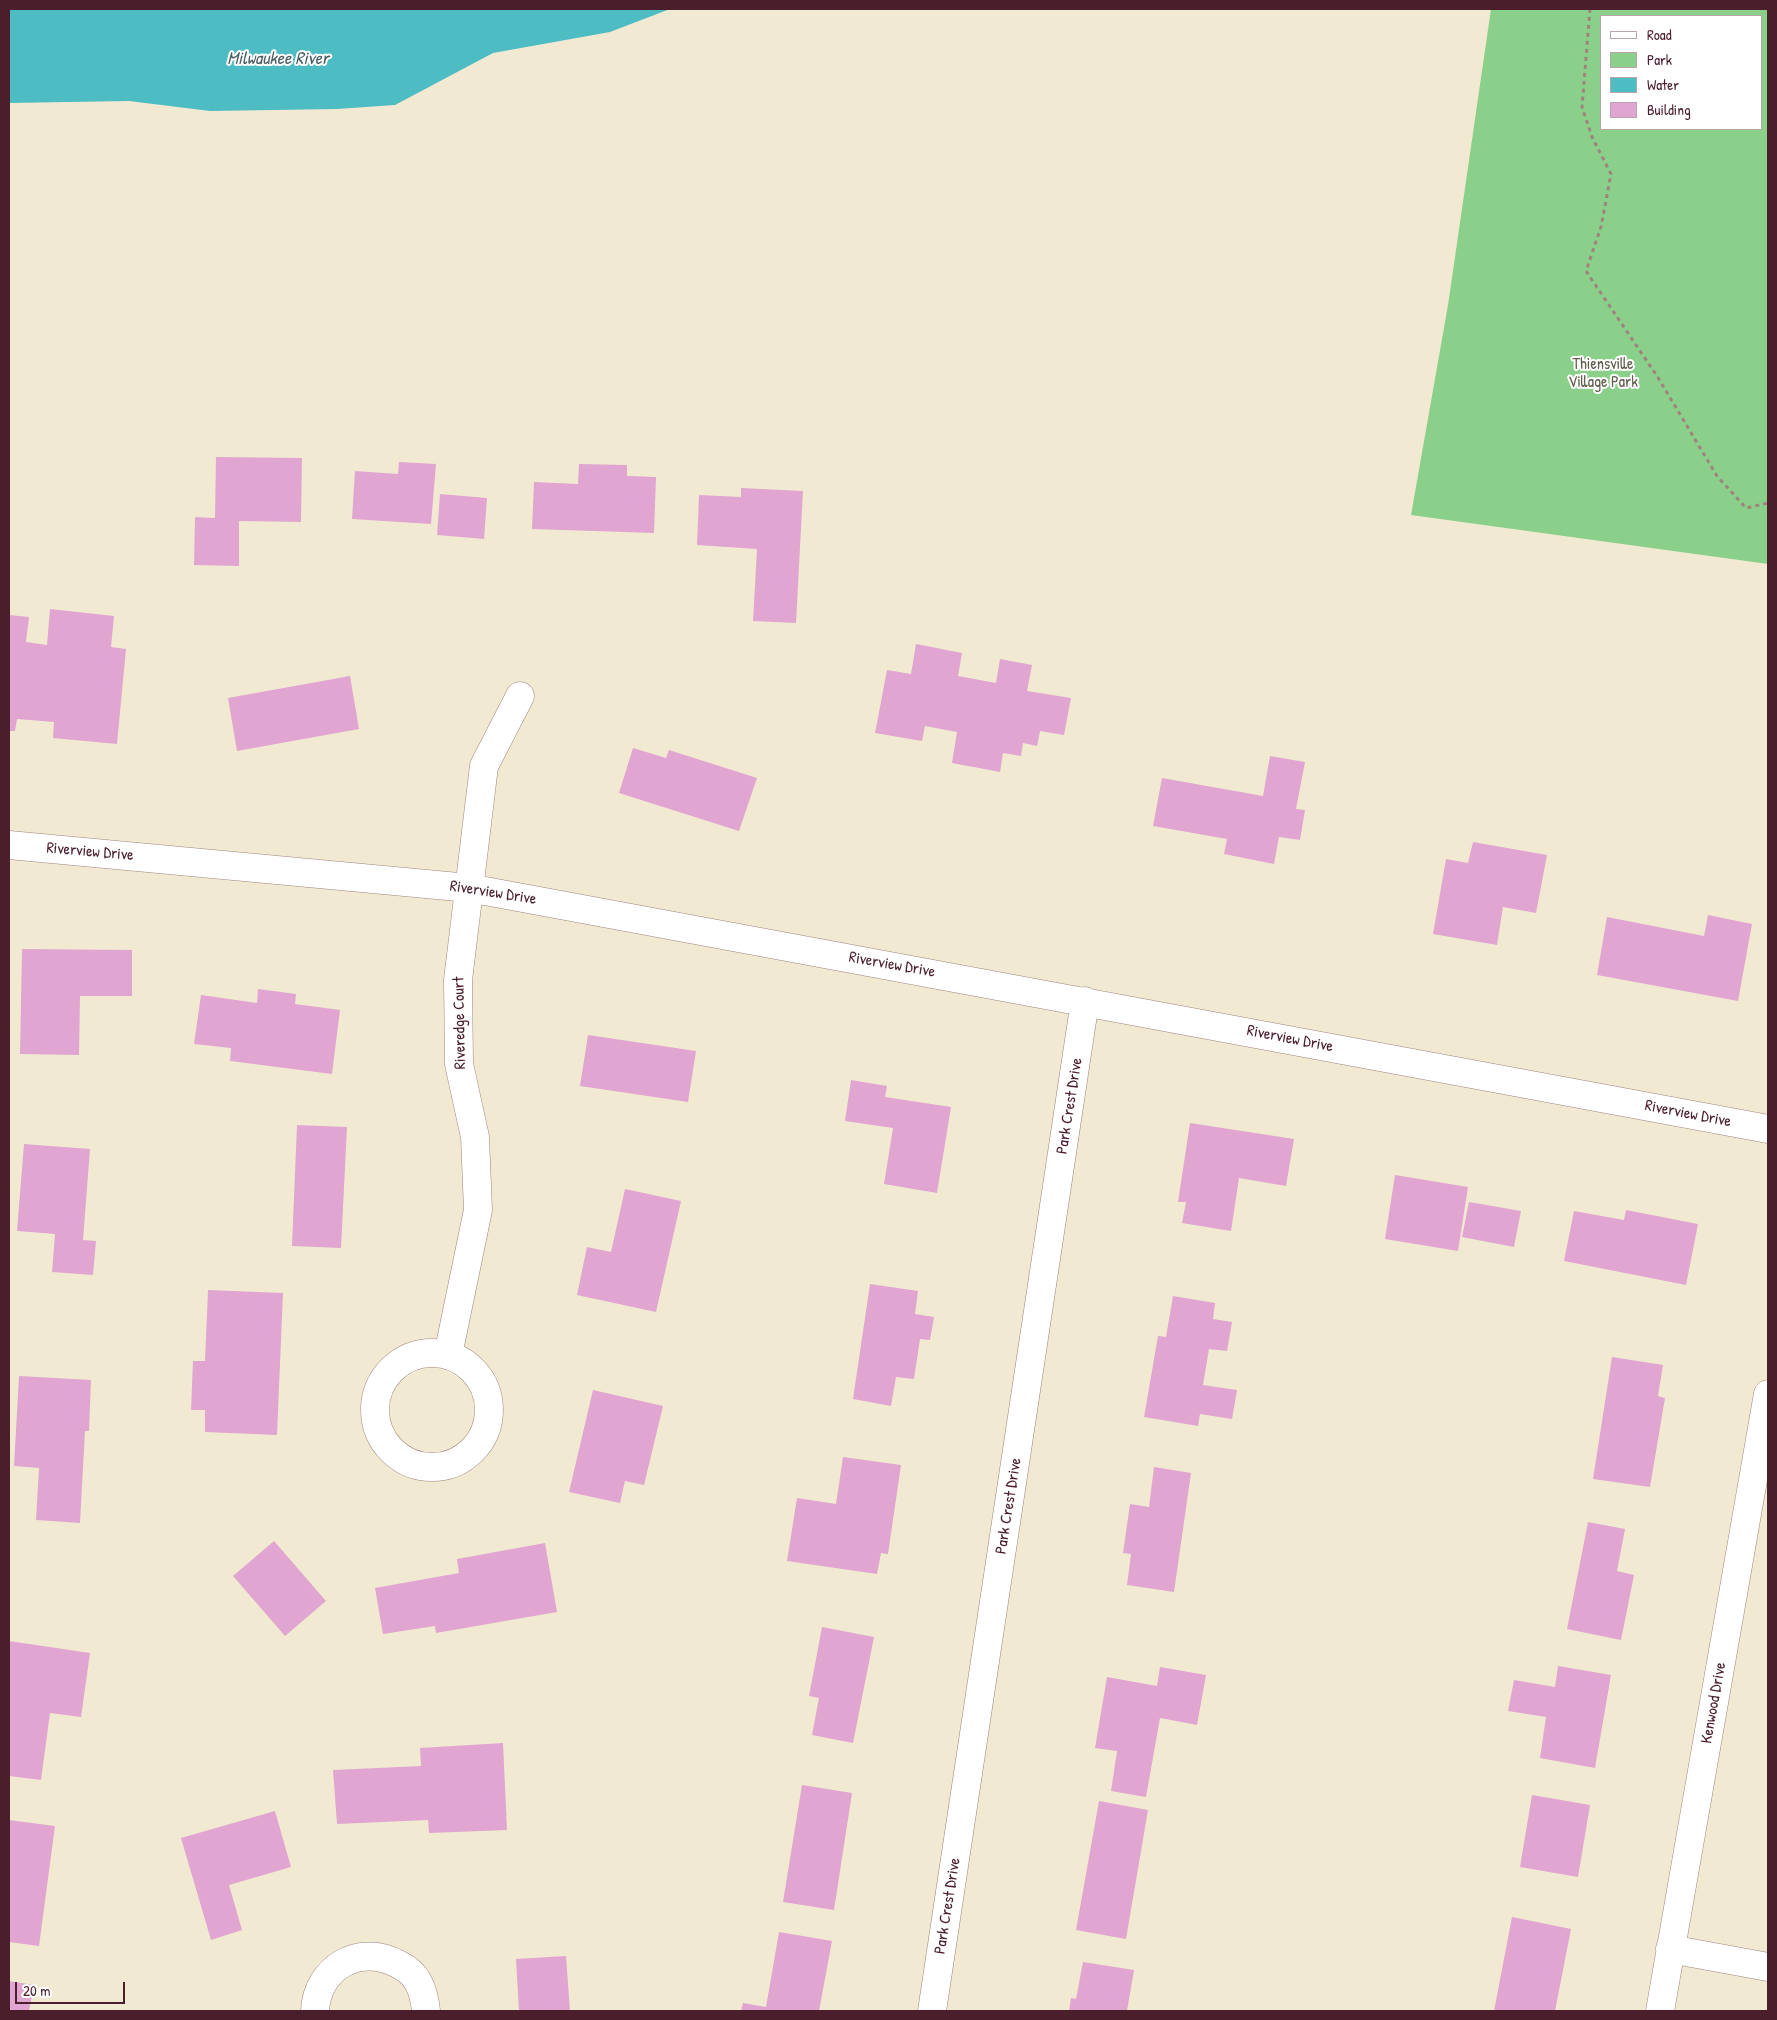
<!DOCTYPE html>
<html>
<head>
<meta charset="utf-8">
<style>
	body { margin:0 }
	#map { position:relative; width:1777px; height:2020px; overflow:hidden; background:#f2e9d2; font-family:"Patrick Hand",sans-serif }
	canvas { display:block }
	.frame { position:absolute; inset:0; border:10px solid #4a1f2b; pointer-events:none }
	.legend { position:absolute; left:1600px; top:15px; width:162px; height:115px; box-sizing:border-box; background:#fff; border:1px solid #b7a5aa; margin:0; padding:6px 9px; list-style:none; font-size:15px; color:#4a1f2b }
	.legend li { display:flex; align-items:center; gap:10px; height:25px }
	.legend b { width:25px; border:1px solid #b7a5aa }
	.scale { position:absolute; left:15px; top:1982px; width:110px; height:22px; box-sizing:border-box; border:2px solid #4a1f2b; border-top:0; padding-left:6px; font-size:15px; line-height:18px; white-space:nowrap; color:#4a1f2b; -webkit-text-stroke:4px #fff; paint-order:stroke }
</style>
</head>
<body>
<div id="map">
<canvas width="1777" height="2020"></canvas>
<div class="frame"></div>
<ul class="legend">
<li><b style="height:6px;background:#fff"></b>Road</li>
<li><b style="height:14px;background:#8bd08a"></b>Park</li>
<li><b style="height:14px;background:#4dbcc3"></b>Water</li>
<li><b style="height:14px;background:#e0a6d1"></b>Building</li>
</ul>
<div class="scale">20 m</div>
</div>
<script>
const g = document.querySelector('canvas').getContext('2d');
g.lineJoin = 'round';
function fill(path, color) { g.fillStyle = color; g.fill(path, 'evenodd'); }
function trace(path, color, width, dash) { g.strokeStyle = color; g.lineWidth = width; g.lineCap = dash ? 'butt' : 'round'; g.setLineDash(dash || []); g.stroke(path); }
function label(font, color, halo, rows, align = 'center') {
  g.font = font + ' "Patrick Hand",sans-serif'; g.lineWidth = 4; g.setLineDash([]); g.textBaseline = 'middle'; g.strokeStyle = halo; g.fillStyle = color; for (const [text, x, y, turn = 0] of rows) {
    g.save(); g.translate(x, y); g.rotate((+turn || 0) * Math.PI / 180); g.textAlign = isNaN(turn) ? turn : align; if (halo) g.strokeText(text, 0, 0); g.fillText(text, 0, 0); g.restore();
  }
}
const green = new Path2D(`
	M1491,9H1768V564L1411,515L1448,305ZM1601,16H1761V129H1601Z`);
const water = new Path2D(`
	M9,9H670L610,32L493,53L395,105L337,109L210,111L129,101L9,103Z`);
const building = new Path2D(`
	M216,457L302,458L301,522L239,521V566L194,565L195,517L215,518Z
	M399,462L436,464L431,524L352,519L355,471L398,474Z
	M579,464L627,465V476L656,477L654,533L532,529L534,482L578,484Z
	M741,488L803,491L796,623L753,621L757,549L697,545L699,495L741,497Z
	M440,494L487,498L484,539L437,535Z
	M50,609L114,616L111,647L126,649L117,744L53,738L54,722L17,719L15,731H9V615L29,617L26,642L47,645Z
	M916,644L962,653L958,676L996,683L1000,659L1032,665L1027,691L1071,698L1064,735L1040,731L1037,746L1023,743L1021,756L1003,753L1000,772L952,763L957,732L925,726L922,741L875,733L887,670L911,674Z
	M350,676L359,729L237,751L228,698Z
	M633,748L666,758L669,750L757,778L739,831L619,793Z
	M1270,756L1305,762L1296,809L1305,810L1300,840L1279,837L1274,864L1224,854L1227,839L1153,826L1162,778L1263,796Z
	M1473,842L1547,855L1536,913L1503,907L1497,945L1433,934L1446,859L1468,863Z
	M1708,915L1752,924L1738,1001L1597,975L1607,917L1704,936Z
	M22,949L132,950V996H80L79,1055L20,1054Z
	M258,989L296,994L295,1004L340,1010L332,1074L230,1061L231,1048L194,1044L201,995L257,1003Z
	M588,1035L696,1051L688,1102L580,1086Z
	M851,1080L887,1086L885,1097L951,1107L937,1193L884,1184L893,1128L845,1121Z
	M1190,1123L1294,1139L1286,1186L1239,1178L1231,1231L1182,1223L1186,1202H1178Z
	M297,1125L347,1127L341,1248L292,1246Z
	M24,1144L90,1149L83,1240L96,1241L93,1275L52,1272L55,1234L17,1231Z
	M1395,1175L1468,1187L1458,1251L1385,1239Z
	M625,1189L681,1201L656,1312L577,1295L587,1247L611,1252Z
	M1469,1202L1521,1211L1514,1247L1462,1237Z
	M1626,1210L1698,1224L1686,1285L1564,1261L1574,1211L1624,1220Z
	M870,1284L918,1291L915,1314L934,1317L930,1340L920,1339L914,1379L896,1377L891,1406L853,1399Z
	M208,1290L283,1293L277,1435L205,1432V1410H191L193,1361H205Z
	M1173,1296L1215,1303L1213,1319L1232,1322L1227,1351L1209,1349L1203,1385L1237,1390L1232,1419L1200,1414L1198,1426L1144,1417L1158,1336L1166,1337Z
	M1612,1357L1663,1365L1658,1396L1665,1398L1650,1487L1593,1479Z
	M19,1376L91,1380L89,1431H85L80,1523L36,1520L39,1468L14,1466Z
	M593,1390L663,1406L644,1485L625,1481L620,1503L569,1492Z
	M843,1457L901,1465L888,1554L881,1553L877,1574L787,1561L797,1498L836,1504Z
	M1154,1467L1191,1473L1174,1592L1127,1585L1131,1554L1123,1553L1130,1504L1149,1507Z
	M1588,1522L1625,1529L1617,1571L1634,1575L1621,1640L1567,1629Z
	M274,1541L326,1601L285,1636L233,1576Z
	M545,1543L557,1612L436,1633L435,1626L383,1634L375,1588L459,1573L457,1559Z
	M822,1627L874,1637L853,1743L812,1735L819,1698L809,1696Z
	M9,1641L90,1653L81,1717L50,1713L41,1780L9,1776Z
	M1558,1666L1611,1675L1595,1768L1540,1758L1546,1717L1508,1711L1514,1680L1555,1687Z
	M1160,1667L1206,1675L1197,1725L1160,1718L1146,1797L1111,1791L1117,1751L1095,1748L1107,1677L1157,1686Z
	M503,1743L507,1830L429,1833L428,1820L337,1824L333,1770L421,1766L420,1748Z
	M802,1785L852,1793L834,1910L783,1902Z
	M1532,1795L1590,1805L1578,1877L1520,1867Z
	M1099,1801L1148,1810L1126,1939L1076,1930Z
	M275,1811L291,1867L229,1885L242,1930L211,1940L181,1838Z
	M9,1820L55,1826L39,1946L9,1942Z
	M1512,1917L1571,1929L1555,2011H1494Z
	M779,1932L832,1941L819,2011H741L743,2003L766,2007Z
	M566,1956L570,2011H519L516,1959Z
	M1083,1962L1134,1970L1127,2011H1069L1071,1998L1076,1999Z
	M9,1981L34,1985L29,2011H9Z`);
const path = new Path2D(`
	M1590,9L1582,107L1592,137L1611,174L1601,227L1586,271L1657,376L1717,476L1746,508L1768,503`);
const minor = new Path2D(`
	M9,845L469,888L1768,1129
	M375 1410a57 57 0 1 1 114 0a57 57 0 1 1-114 0Z
	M448,1355L478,1210L475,1137L459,1064L458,980L484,766L520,696
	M1670,1949L1768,1967
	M315,2011C317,1968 359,1943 398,1964C406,1968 414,1974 418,1982C423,1991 425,2001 426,2011
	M932,2011L1085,1001
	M1660,2011L1768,1394`);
const parkNames = [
	["Thiensville",1603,365],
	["Village Park",1603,383]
];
const streetNames = [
	["Riverview Drive",90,852,5],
	["Riverview Drive",493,893,9],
	["Riverview Drive",892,965,10],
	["Riveredge Court",460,1023,-91],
	["Riverview Drive",1290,1039,11],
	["Park Crest Drive",1070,1106,-81],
	["Riverview Drive",1688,1114,11],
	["Park Crest Drive",1009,1506,-81],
	["Kenwood Drive",1714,1703,-80],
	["Park Crest Drive",948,1906,-81]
];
const waterNames = [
	["Milwaukee River",278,59]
];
fill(green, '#8bd08a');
fill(water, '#4dbcc3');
fill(building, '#e0a6d1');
trace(minor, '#9e847e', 29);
trace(path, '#9e847e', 3, [4, 4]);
trace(minor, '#fff', 28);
label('16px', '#615d4c', '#fff', parkNames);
label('16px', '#4a1f2b', '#fff', streetNames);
label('italic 18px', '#4b5e68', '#fff', waterNames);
</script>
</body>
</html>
